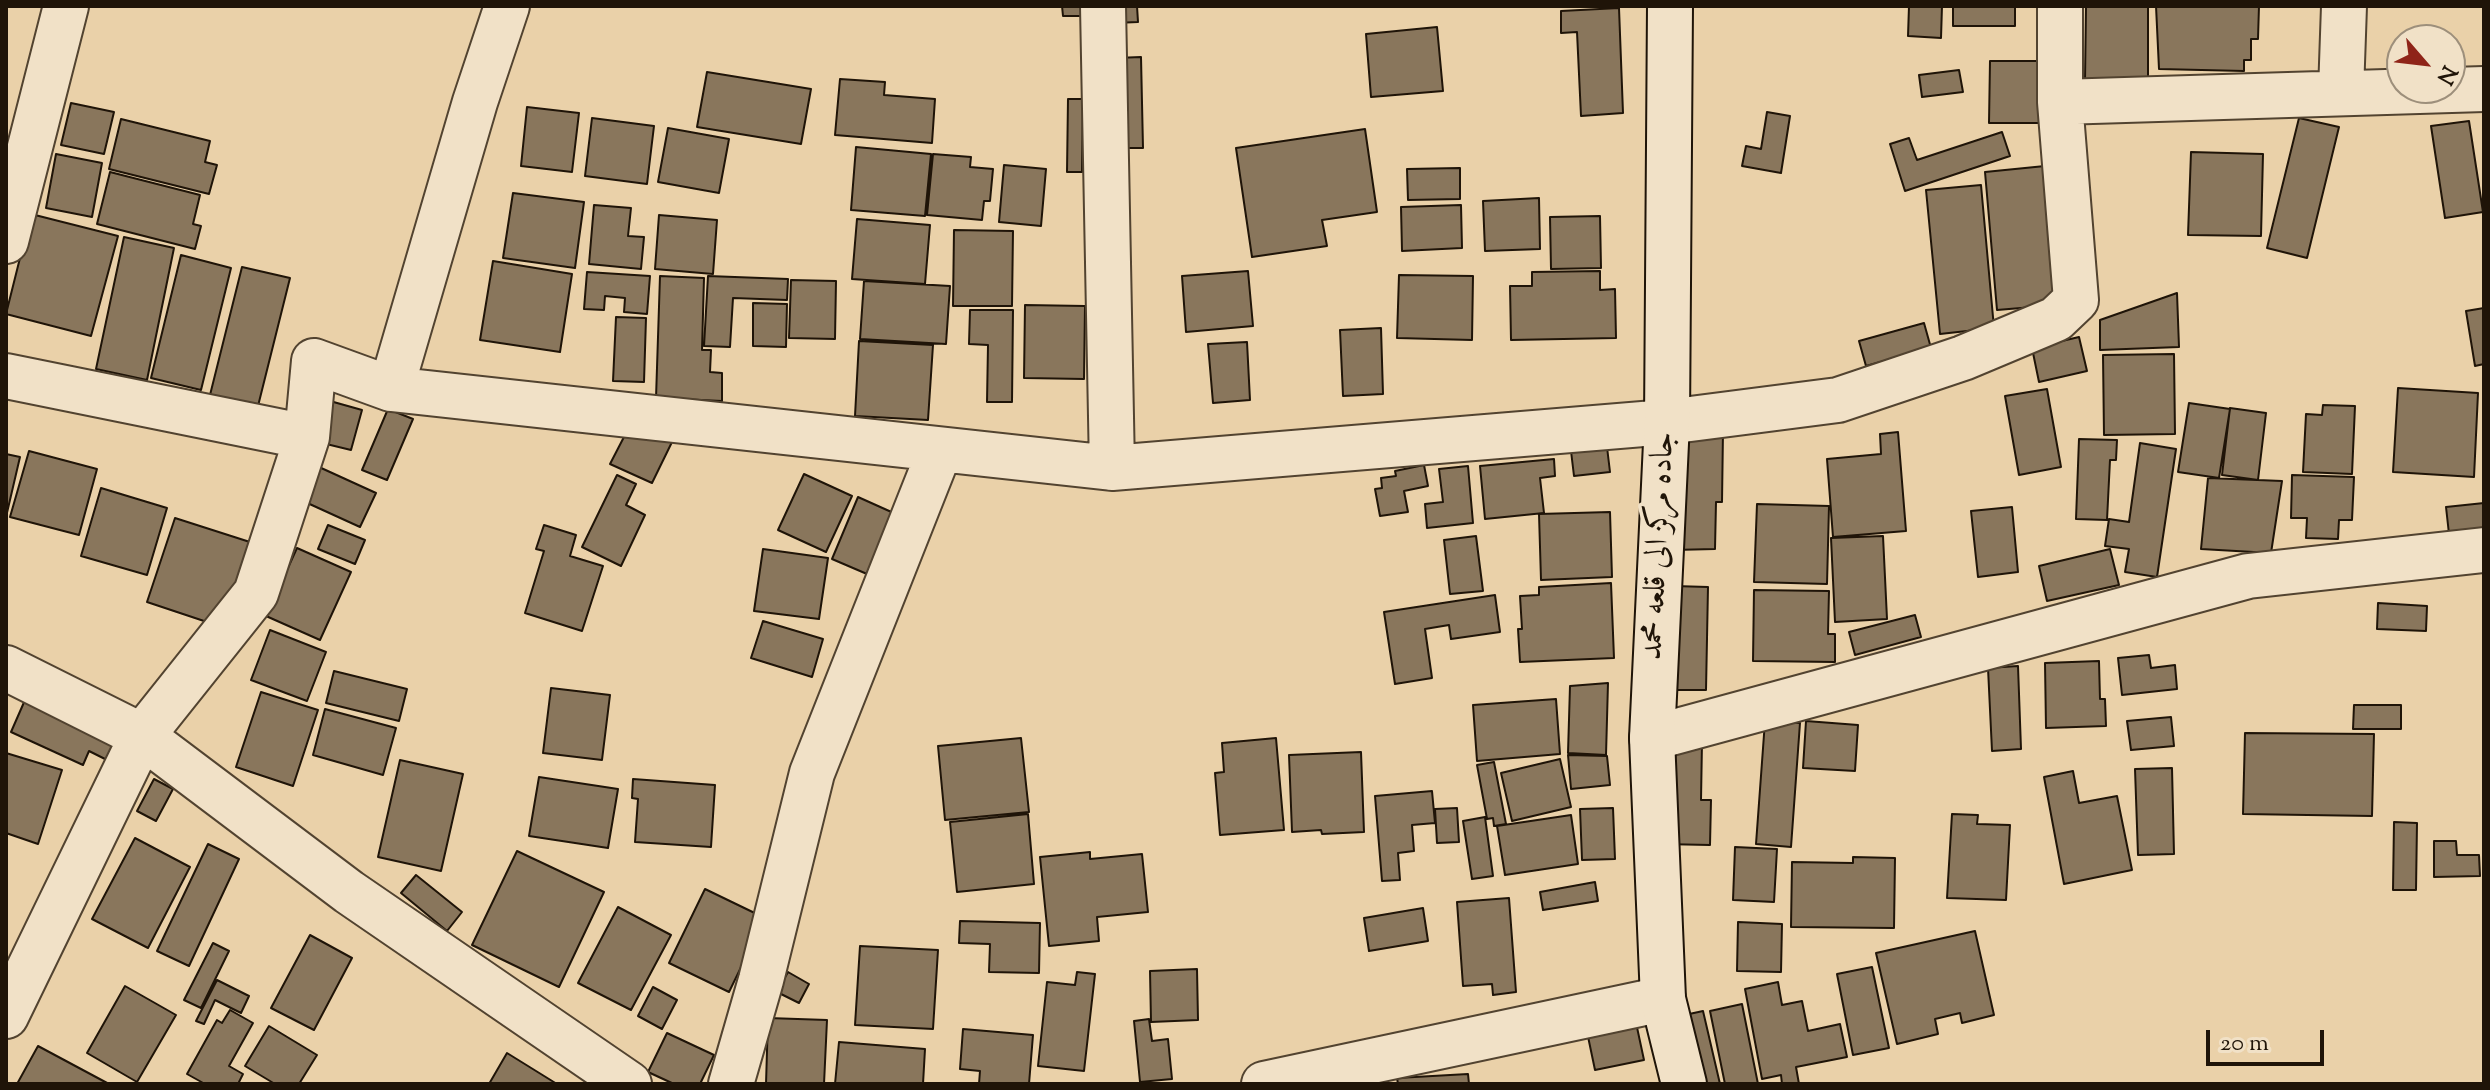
<!DOCTYPE html>
<html>
<head>
<meta charset="utf-8">
<style>
	body { margin:0 }
	#map { position:relative; width:2490px; height:1090px; overflow:hidden; background:#ead1a9; font-family:"Sorts Mill Goudy",serif }
	canvas { display:block }
	.frame { position:absolute; inset:0; border:8px solid #1f1408; pointer-events:none }
	.north { position:absolute; left:2386px; top:24px; width:80px; height:80px; box-sizing:border-box; background:#f1e1c7; border:2px solid #9d8f7b; border-radius:50%; rotate:118deg; font-size:22px; font-weight:700; line-height:32px; text-align:center; color:#1f1408 }
	.north::after { content:''; display:block; margin:auto; width:28px; height:36px; background:#8f2418; clip-path:polygon(50% 0,100% 100%,50% 72%,0 100%) }
	.scale { position:absolute; left:2206px; top:1030px; width:118px; height:36px; box-sizing:border-box; border:4px solid #1f1408; border-top:0; padding-left:10px; font-size:24px; line-height:28px; white-space:nowrap; color:#1f1408; -webkit-text-stroke:6px #f1e1c7; paint-order:stroke }
</style>
</head>
<body>
<div id="map">
<canvas width="2490" height="1090"></canvas>
<div class="frame"></div>
<div class="north">N</div>
<div class="scale">20 m</div>
</div>
<script>
const g = document.querySelector('canvas').getContext('2d');
g.lineJoin = 'round';
function fill(path, color) { g.fillStyle = color; g.fill(path, 'evenodd'); }
function trace(path, color, width, dash) { g.strokeStyle = color; g.lineWidth = width; g.lineCap = dash ? 'butt' : 'round'; g.setLineDash(dash || []); g.stroke(path); }
function label(font, color, halo, rows, align = 'center') {
  g.font = font + ' "Sorts Mill Goudy",Amiri,serif'; g.lineWidth = 7; g.setLineDash([]); g.textBaseline = 'middle'; g.strokeStyle = halo; g.fillStyle = color; for (const [text, x, y, turn = 0] of rows) {
    g.save(); g.translate(x, y); g.rotate((+turn || 0) * Math.PI / 180); g.textAlign = isNaN(turn) ? turn : align; if (halo) g.strokeText(text, 0, 0); g.fillText(text, 0, 0); g.restore();
  }
}
const building = new Path2D(`
	M1062,6H1085V16H1063Z
	M1114,6H1137L1138,22L1114,23Z
	M1909,6H1942L1941,38L1908,36Z
	M1953,6H2015V26H1953Z
	M2086,6H2148V82L2085,81Z
	M2156,6H2259L2258,39H2251V60H2244V71L2159,69Z
	M1619,8L1623,113L1581,116L1577,32L1561,33V11Z
	M1437,27L1443,91L1371,97L1366,34Z
	M1141,57L1143,148H1118L1116,58Z
	M1990,61H2042L2041,123H1989Z
	M1959,70L1963,92L1922,97L1919,75Z
	M707,72L811,89L801,144L697,127Z
	M840,79L885,82L884,95L935,99L932,143L835,135Z
	M1068,99H1083L1082,172H1067Z
	M71,103L114,112L104,154L61,145Z
	M527,107L579,113L572,172L521,166Z
	M1767,112L1790,116L1781,173L1742,166L1746,146L1761,149Z
	M592,118L654,126L647,184L585,176Z
	M2299,118L2339,127L2307,258L2267,248Z
	M121,119L210,141L205,162L217,165L209,194L109,169Z
	M2469,121L2483,212L2445,218L2431,126Z
	M668,128L729,139L719,193L658,182Z
	M1365,129L1377,212L1322,220L1327,246L1252,257L1236,148Z
	M2002,132L2010,156L1905,191L1890,144L1909,138L1917,160Z
	M856,147L931,154L925,216L851,210Z
	M2191,152L2263,154L2261,236L2188,235Z
	M56,154L102,163L92,217L46,208Z
	M933,154L971,157L970,167L993,169L990,201H984L982,220L927,215Z
	M1004,165L1046,169L1041,226L999,222Z
	M2045,166L2057,305L1997,310L1985,172Z
	M1460,168V199L1408,200L1407,169Z
	M110,172L200,195L193,224L201,226L195,249L97,224Z
	M1981,185L1994,328L1940,334L1926,190Z
	M513,193L584,202L575,268L503,258Z
	M1539,198L1540,249L1485,251L1483,201Z
	M594,205L631,208L628,236L644,237L641,269L589,264Z
	M1461,205L1462,248L1402,251L1401,207Z
	M31,214L118,236L91,336L6,314Z
	M659,215L717,220L713,274L655,269Z
	M1600,216L1601,268L1551,269L1550,217Z
	M857,219L930,225L925,284L852,279Z
	M954,230L1013,231L1012,306H953Z
	M124,237L174,248L147,380L96,369Z
	M181,255L231,268L201,390L151,378Z
	M493,261L572,274L560,352L480,340Z
	M242,267L290,278L258,406L210,395Z
	M1248,271L1253,326L1186,332L1182,276Z
	M1600,271V290L1615,289L1616,338L1511,340L1510,286H1532V272Z
	M587,272L650,276L647,314L624,312L625,298L605,296L604,310L584,309Z
	M1399,275L1473,276L1472,340L1397,338Z
	M660,276L704,278L702,350H711L710,372L722,373V401L656,398Z
	M708,276L788,279L787,300L733,298L730,347L704,346Z
	M791,280L836,281L835,339L789,338Z
	M864,281L950,286L946,344L860,339Z
	M2177,293L2179,347L2100,350V320Z
	M753,303L787,304L786,347L753,346Z
	M1025,305L1085,306L1084,379L1024,378Z
	M2484,308V364L2475,366L2466,311Z
	M970,310H1013L1012,402H987L988,345L969,344Z
	M616,317L646,318L644,382L613,381Z
	M1924,323L1931,348L1866,366L1859,341Z
	M1381,328L1383,394L1343,396L1340,330Z
	M2079,337L2087,371L2039,382L2032,348Z
	M859,341L933,345L928,420L855,416Z
	M1247,342L1250,400L1213,403L1208,344Z
	M2174,354L2175,434L2104,435L2103,355Z
	M2398,388L2478,393L2474,477L2393,472Z
	M2047,389L2061,467L2019,475L2005,396Z
	M330,401L362,410L351,450L318,442Z
	M2189,403L2230,409L2219,478L2178,472Z
	M2323,405L2355,406L2352,474L2303,472L2306,414L2322,415Z
	M2230,408L2266,413L2258,480L2222,475Z
	M388,409L413,419L387,480L362,470Z
	M1675,431H1723L1722,502H1716L1715,549L1673,550Z
	M1898,432L1906,531L1833,537L1827,459L1881,454L1880,434Z
	M625,435L673,440L652,483L610,464Z
	M2079,439L2117,440L2116,460H2110L2107,520L2076,519Z
	M2140,443L2176,449L2157,577L2125,572L2129,549L2105,546L2109,519L2129,522Z
	M1607,447L1610,472L1574,476L1571,451Z
	M29,451L97,469L79,535L10,517Z
	M6,454L20,457L6,517Z
	M1554,459L1555,476L1540,478L1544,513L1485,519L1480,466Z
	M1424,465L1428,486L1404,491L1408,512L1380,516L1375,489L1382,488L1381,478L1396,476L1395,471Z
	M1468,466L1473,523L1427,528L1425,504L1443,502L1439,469Z
	M319,467L376,493L360,527L303,501Z
	M804,474L852,496L826,552L778,530Z
	M617,475L636,484L626,505L645,515L621,566L582,547Z
	M2292,475L2354,477L2352,520H2339L2338,539L2306,538L2307,518H2291Z
	M2208,478L2282,481L2271,553L2201,549Z
	M101,488L167,508L147,575L81,556Z
	M858,497L907,519L881,580L832,559Z
	M2484,503V530L2449,534L2446,507Z
	M1757,504L1829,506L1827,584L1754,582Z
	M2012,507L2018,572L1978,577L1971,511Z
	M1610,512L1612,577L1541,580L1539,514Z
	M175,518L253,543L225,628L147,602Z
	M328,525L365,540L355,564L318,549Z
	M544,525L576,535L570,556L603,566L582,631L525,613L544,551L536,549Z
	M1476,536L1483,591L1450,594L1444,540Z
	M1883,536L1887,619L1835,622L1831,538Z
	M297,548L351,572L320,640L266,616Z
	M763,549L828,558L819,619L754,611Z
	M2110,549L2119,585L2047,601L2039,566Z
	M1611,583L1614,658L1520,662L1518,629H1522L1520,596L1539,595V587Z
	M1674,586L1708,587L1706,690H1671Z
	M1754,590L1829,591L1828,634H1835V662L1753,661Z
	M1495,595L1500,632L1451,639L1449,625L1425,629L1432,678L1395,684L1384,612Z
	M2378,603L2427,606L2426,631L2377,629Z
	M1915,615L1921,637L1855,655L1849,632Z
	M763,621L823,639L812,677L751,658Z
	M270,630L326,652L307,701L251,680Z
	M2149,655L2151,668L2175,665L2177,689L2122,695L2118,658Z
	M2099,661L2100,699H2105L2106,726L2046,728L2045,663Z
	M2018,666L2021,749L1992,751L1988,668Z
	M334,671L407,689L399,721L326,703Z
	M1608,683L1606,755L1568,753L1570,686Z
	M551,688L610,695L602,760L543,753Z
	M261,692L318,710L293,786L236,767Z
	M1556,699L1560,754L1477,761L1473,705Z
	M25,700L118,743L109,761L89,751L83,765L11,732Z
	M2354,705H2401V729H2353Z
	M325,709L396,728L383,775L313,755Z
	M2171,717L2174,746L2131,750L2127,721Z
	M1765,721L1800,723L1791,847L1756,844Z
	M1806,721L1858,725L1855,771L1803,768Z
	M2245,733L2374,734L2372,816L2243,814Z
	M1021,738L1029,812L945,820L938,746Z
	M1276,738L1284,830L1220,835L1215,773L1224,772L1222,743Z
	M1664,741L1702,742L1701,800H1711L1710,845L1662,844Z
	M1361,752L1364,832L1322,834L1321,830L1292,832L1289,755Z
	M6,753L62,770L38,844L6,833Z
	M1568,755L1607,756L1610,785L1571,789Z
	M1560,759L1571,807L1512,821L1501,773Z
	M400,760L463,774L441,871L378,857Z
	M1494,762L1506,824L1494,826L1493,818L1487,819L1477,765Z
	M2172,768L2174,854L2138,855L2135,769Z
	M2073,771L2079,803L2117,796L2132,870L2064,884L2044,777Z
	M539,777L618,789L608,848L529,836Z
	M154,779L173,789L156,821L137,811Z
	M633,779L715,785L711,847L635,842L638,799L632,798Z
	M1432,791L1435,823L1412,825L1414,851L1398,853L1400,880L1382,881L1375,796Z
	M1457,808L1459,842L1437,843L1435,809Z
	M1613,808L1615,859L1582,860L1580,809Z
	M1028,814L1034,884L957,892L950,822Z
	M1952,814L1978,815L1977,824L2010,825L2006,900L1947,898Z
	M1571,815L1578,864L1505,875L1497,826Z
	M1485,817L1493,876L1472,879L1463,821Z
	M2394,822L2417,823L2416,890H2393Z
	M135,838L190,867L148,948L92,919Z
	M2434,841H2456L2457,855H2479L2480,876L2434,877Z
	M208,844L239,859L189,966L157,951Z
	M1735,847L1777,849L1774,902L1733,900Z
	M517,851L604,892L559,987L472,945Z
	M1090,852V859L1142,854L1148,912L1097,917L1099,941L1049,946L1040,857Z
	M1853,857L1895,858L1894,928L1791,927L1792,862L1853,863Z
	M416,875L462,912L447,931L401,893Z
	M1595,882L1598,901L1543,910L1540,892Z
	M705,889L765,918L729,992L669,963Z
	M1509,898L1516,992L1493,995L1492,984L1463,986L1457,902Z
	M618,907L671,935L631,1010L578,983Z
	M1423,908L1428,941L1369,951L1364,918Z
	M960,921L1040,923L1039,973L989,972L990,944L959,943Z
	M1738,922L1782,924L1781,972L1737,971Z
	M1975,931L1994,1015L1962,1023L1960,1013L1935,1019L1938,1034L1897,1044L1876,953Z
	M310,935L352,958L314,1030L271,1008Z
	M213,943L229,951L201,1008L184,1000Z
	M860,946L938,950L933,1029L855,1025Z
	M1872,967L1889,1048L1853,1055L1837,974Z
	M1197,969L1198,1020L1151,1022L1150,971Z
	M788,972L809,984L799,1003L777,992Z
	M1077,972L1095,974L1084,1071L1038,1066L1047,982L1075,985Z
	M217,980L249,996L241,1013L215,1000L204,1024L196,1021Z
	M1778,982L1782,1005L1802,1001L1808,1031L1840,1024L1847,1057L1796,1067L1799,1084H1782L1781,1075L1762,1079L1745,989Z
	M125,986L176,1015L137,1082L87,1053Z
	M653,987L677,1000L662,1029L638,1016Z
	M1742,1004L1758,1084H1725L1710,1011Z
	M230,1010L253,1023L229,1066L243,1074L238,1084H205L187,1074L217,1020L222,1023Z
	M1703,1011L1720,1084H1697L1680,1016Z
	M768,1018L827,1020L824,1084H766Z
	M1635,1018L1644,1060L1595,1070L1586,1027Z
	M1149,1019L1152,1041L1168,1039L1172,1079L1140,1082L1134,1021Z
	M269,1026L317,1055L299,1084H275L245,1066Z
	M963,1029L1033,1035L1029,1084H979L980,1071L960,1069Z
	M667,1033L714,1055L700,1084H674L648,1072Z
	M839,1042L925,1049L923,1084H835Z
	M38,1046L109,1084H17Z
	M507,1053L557,1084H489Z
	M1468,1074L1469,1084H1398L1397,1078Z`);
const street = new Path2D(`
	M1103,6L1112,468
	M2341,92L2344,6
	M2060,102L2484,89
	M6,241L66,6
	M6,376L307,437L256,593L142,736L6,1016
	M391,389L1112,468L1667,422L1838,400L1963,358L2056,319L2076,300L2060,102V6
	M307,437L314,361L391,389L475,102L507,6
	M6,668L142,736L349,892L629,1084
	M1652,738L2248,576L2484,550
	M731,1084L761,980L812,773L940,450
	M1264,1084L1663,999`);
const secondary = new Path2D(`
	M1670,6L1667,422L1652,738L1663,999L1684,1084`);
const streetNames = [
	["جاده مرکز الی قلعه محمد",1661,546,-87]
];
fill(building, '#89765c');
trace(building, '#1f1408', 2);
trace(street, '#524330', 48);
trace(secondary, '#1f1408', 48);
trace(street, '#f1e1c7', 44);
trace(secondary, '#f1e1c7', 44);
label('32px', '#1f1408', '#f1e1c7', streetNames);
</script>
</body>
</html>
